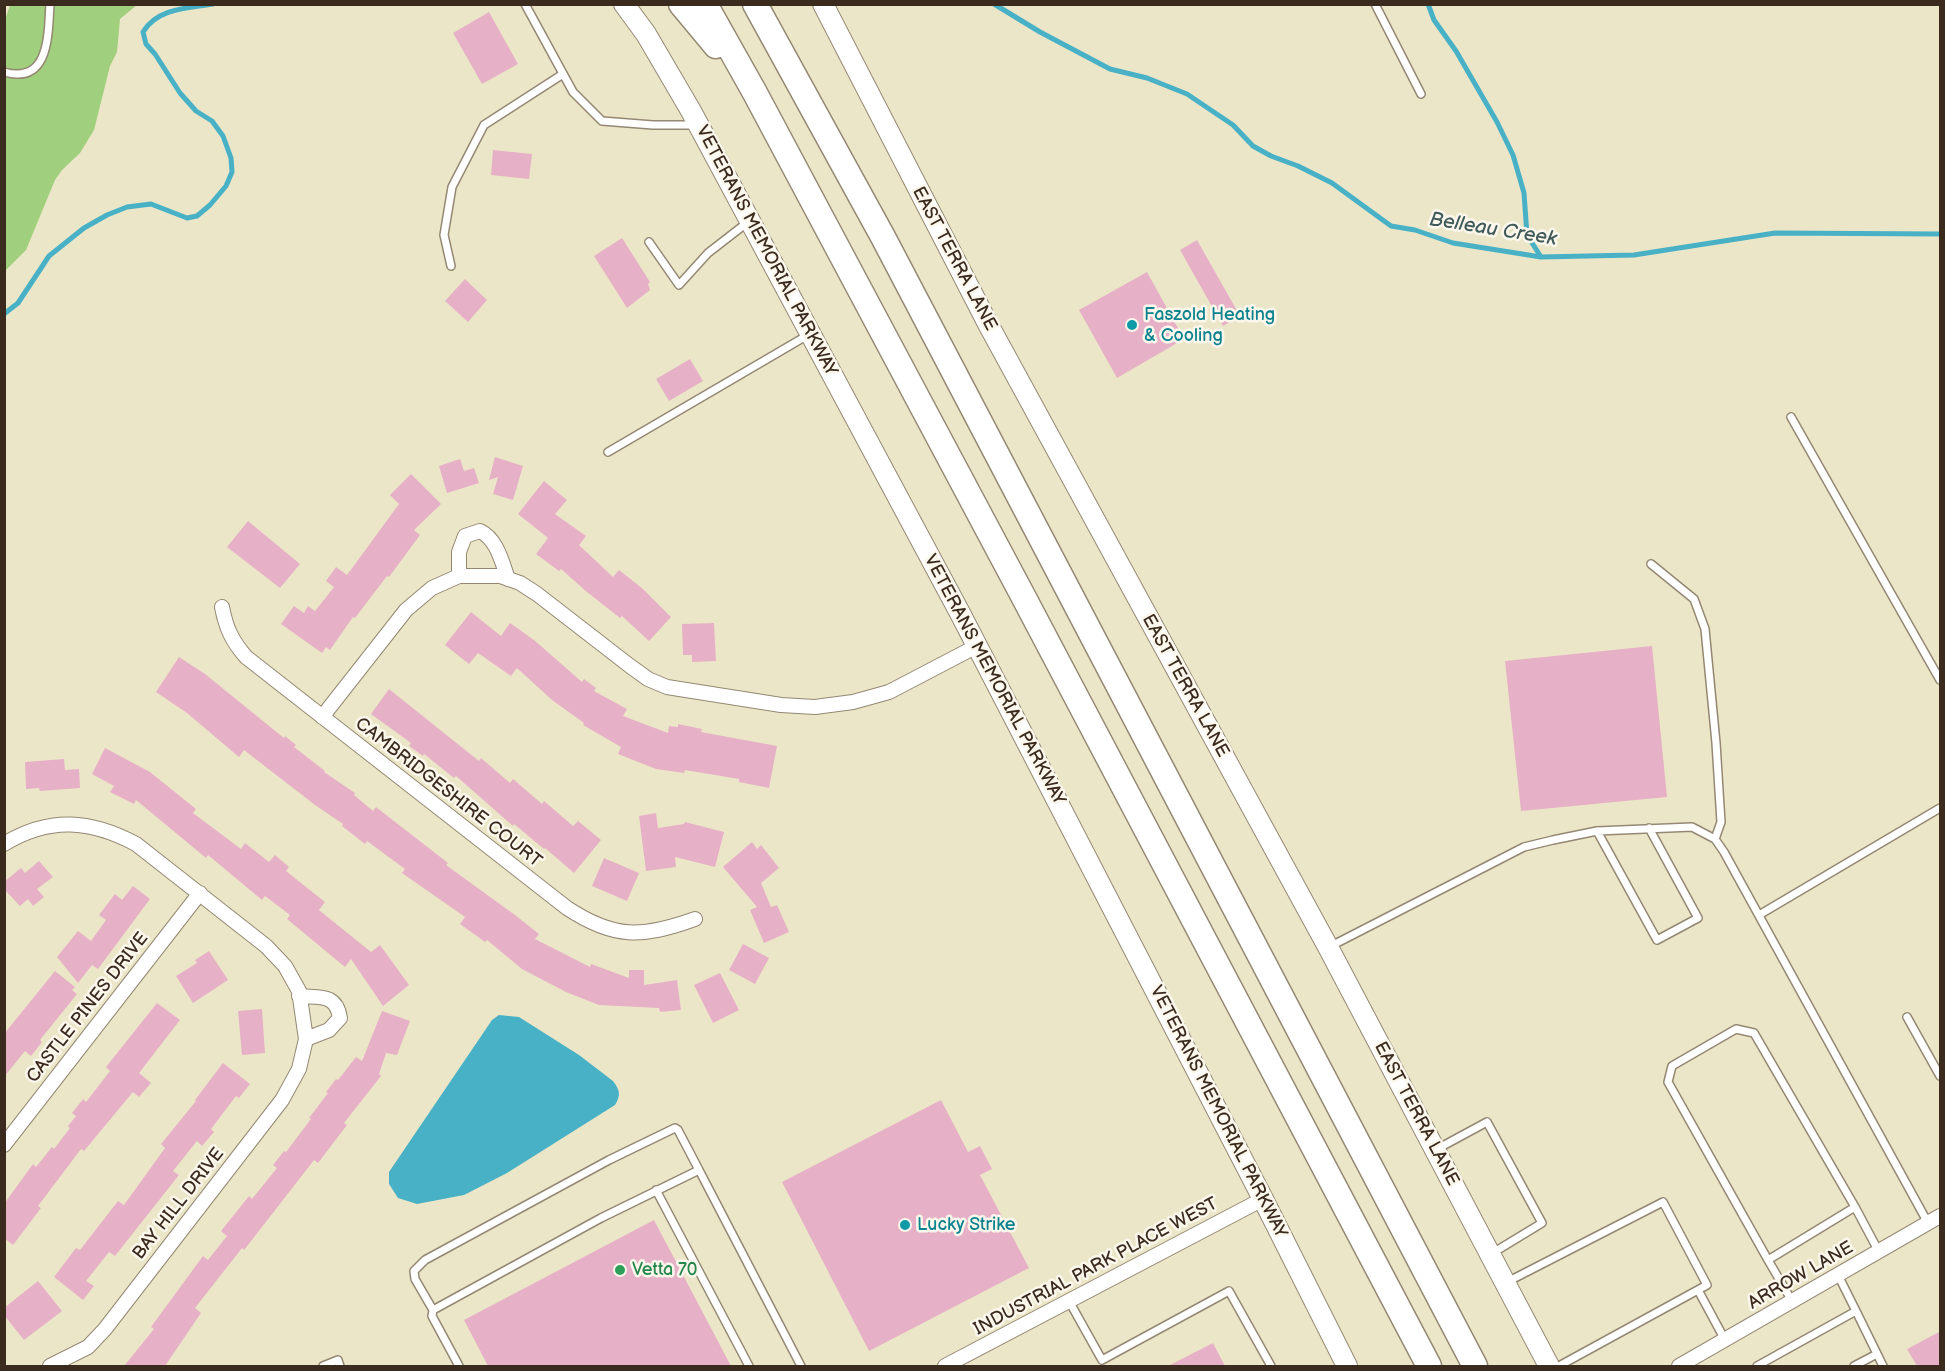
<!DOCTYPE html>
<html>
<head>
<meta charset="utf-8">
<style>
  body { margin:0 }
  #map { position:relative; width:1945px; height:1371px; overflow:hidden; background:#ece6c8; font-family:"Balsamiq Sans",sans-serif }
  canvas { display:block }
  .frame { position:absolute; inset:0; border:6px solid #3b2a1e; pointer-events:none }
</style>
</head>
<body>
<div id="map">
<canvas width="1945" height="1371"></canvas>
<div class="frame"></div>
</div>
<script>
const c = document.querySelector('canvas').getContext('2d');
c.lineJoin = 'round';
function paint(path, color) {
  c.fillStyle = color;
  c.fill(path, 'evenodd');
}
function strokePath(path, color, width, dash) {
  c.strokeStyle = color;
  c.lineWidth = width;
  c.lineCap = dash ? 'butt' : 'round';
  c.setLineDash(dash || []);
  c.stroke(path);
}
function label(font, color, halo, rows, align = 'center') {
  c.font = font + ' "Balsamiq Sans",sans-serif';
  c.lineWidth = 5;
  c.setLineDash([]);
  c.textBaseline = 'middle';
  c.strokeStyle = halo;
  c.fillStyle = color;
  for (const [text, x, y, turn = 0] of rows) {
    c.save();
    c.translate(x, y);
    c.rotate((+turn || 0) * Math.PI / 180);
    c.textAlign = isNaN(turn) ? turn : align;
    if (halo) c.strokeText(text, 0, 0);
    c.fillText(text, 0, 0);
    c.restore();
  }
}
paint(new Path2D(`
  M10,5H137L120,19L117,52L110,66L94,130L80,153L62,170L55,180L26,250L5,271L4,23Z`), '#a0cf7d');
paint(new Path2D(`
  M499,1015L519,1017L579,1055L613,1081C620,1090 621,1095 615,1105L507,1173L464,1195L417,1204L398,1198L389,1184V1172L492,1020Z`), '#48b1c6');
strokePath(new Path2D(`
  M994,4L1040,32L1110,69L1147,78L1187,94L1233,125L1253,146L1271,156L1298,166L1332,183L1391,226L1415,230L1453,243L1541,257L1634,255L1775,233L1940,234
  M1428,4L1434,20L1456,51L1497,122L1513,155L1524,193L1527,235L1541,257
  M4,314L18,303L49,256L84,228L107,215L127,207L151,204L187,218L197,216L210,205L226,186L232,172L231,158L223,136L212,121L196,111L180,93L155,54L146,44L143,32C157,8 188,8 213,4`), '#48b1c6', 5);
paint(new Path2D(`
  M489,12L518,64L482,84L453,33Z
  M493,150L532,154L529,179L491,175Z
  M622,238L650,282L648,284L650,290L627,308L594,256Z
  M1197,240L1240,316L1223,326L1180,250Z
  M1147,272L1184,339L1117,378L1079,310Z
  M465,279L487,300L468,322L445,301Z
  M690,359L703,381L669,401L656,379Z
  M495,457L523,466L513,500L493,494L498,477L489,480Z
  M460,459L464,471L474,468L479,483L447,493L439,466Z
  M411,474L441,504L414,530L420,535L389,577L387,576L355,618L353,617L330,650L326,647L322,653L281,624L294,606L304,613L308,606L315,611L334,587L326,581L336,567L347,575L399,504L390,495Z
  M544,481L567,500L555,514L586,536L579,545L613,577L619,570L643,589L671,617L649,641L622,616L620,618L587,592L561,569L559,571L536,554L548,538L518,514Z
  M248,521L300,564L280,588L227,547Z
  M471,612L501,636L510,623L534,640L582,682L584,679L596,688L594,691L627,709L623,716L668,733L669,726L678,727V724L702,729L701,732L777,746L769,788L739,782V779L685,770L684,773L656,769L618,754L621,747L583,725L584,723L552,700L517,668L511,676L478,653L469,664L445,645Z
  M714,623L716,661L692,662V655H683L682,624Z
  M1652,646L1667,797L1521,811L1505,661Z
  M179,657L205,674L284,738L285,736L296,745L294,747L325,771L324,772L355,793L354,795L373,811L376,807L448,863L446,865L515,915L539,934L535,939L590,967L591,964L629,978V970H644V985L677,980L681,1010L660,1012L659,1008L599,1005L566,992L522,969L487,940L485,942L460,924L465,917L402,873L405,869L367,841L365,844L342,826L343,824L315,805L244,750L239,757L187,713L156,692Z
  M389,689L479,761L481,758L510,783L513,779L542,804L544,801L573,826L578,821L601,840L574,873L545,848L544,849L514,824L513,826L456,776L454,778L424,754L423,756L409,746L411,743L371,714Z
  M105,748L150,772L196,809L193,813L241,849L245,843L269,862L275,855L289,867L286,871L325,902L319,910L371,952L380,945L409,985L383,1006L351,959L345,967L287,919L290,915L265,896L262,900L208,855L206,858L136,800L134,804L110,792L114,786L92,774Z
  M64,759L65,770L79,769L80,788L40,791L39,788L26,789L25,762Z
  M656,813L658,828L684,824L685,822L724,832L715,867L675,857L676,867L646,871L639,816Z
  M752,842L757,849L761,845L779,868L761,883L771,907L777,905L789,932L764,943L750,910L757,907L723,867Z
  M604,858L639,873L627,901L592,886Z
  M39,861L53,877L37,889L44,897L33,906L28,899L20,906L4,889V882L21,868L25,873Z
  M133,886L150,899L98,969L92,965L78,983L57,957L78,931L91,941L106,920L99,915L115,894L122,900Z
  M743,944L769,958L755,984L729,970Z
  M209,951L228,980L193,1003L176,976L197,963L195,960Z
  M55,971L75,987L72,990L77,994L40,1040L42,1042L31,1056L25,1051L4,1077V1034Z
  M720,973L739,1010L713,1023L694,985Z
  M157,1003L180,1020L139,1073L151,1083L139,1097L133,1092L84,1151L81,1149L38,1206L41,1208L13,1245L4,1238V1204L33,1164L36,1167L52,1147L54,1149L70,1128L68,1126L76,1116L72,1113L83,1099L86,1102L110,1071L106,1067Z
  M262,1009L265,1053L242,1055L238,1011Z
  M382,1011L410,1021L397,1055L386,1053L379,1074L381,1076L344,1123L347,1125L318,1163L314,1160L255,1236L244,1250L242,1248L195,1308L201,1313L165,1366H124L154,1329L151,1327L203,1256L208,1260L227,1236L221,1231L249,1196L252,1199L277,1168L273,1165L284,1151L286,1152L311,1119L309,1118L328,1093L326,1092L336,1079L338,1080L356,1057L362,1061Z
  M223,1063L250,1084L239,1098L236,1096L211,1129L214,1132L202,1146L197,1141L173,1171L179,1175L115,1256L109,1252L86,1281L94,1286L83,1300L54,1277L76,1248L80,1250L118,1201L124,1205L165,1148L161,1144L196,1101L195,1100Z
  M941,1100L968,1152L980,1146L992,1169L980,1175L1029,1268L869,1351L782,1182Z
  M654,1220L731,1366H488L464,1320Z
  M38,1281L62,1311L24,1340L4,1315V1308Z
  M1941,1331V1366H1917L1907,1349Z
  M1213,1343L1225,1366H1168Z`), '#e6b1c6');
const lane = new Path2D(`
  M525,4L573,92L602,121L653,125H696
  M1375,4L1421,94
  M4,72C50,85 48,34 50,4
  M649,242L679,285L708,253L748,222
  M451,266L444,235L452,187L484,125L563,74
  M1791,417L1940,680
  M608,452L808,335
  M1651,564L1694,599L1705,629L1716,743L1721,822L1715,839
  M1597,831L1657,940L1698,918L1649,828
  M1759,915L1940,808
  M1331,946L1524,847L1553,840L1597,831L1692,827L1715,839L1724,852L1928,1223
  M1907,1017L1940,1076
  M1437,1149L1487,1122L1542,1223L1491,1254
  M656,1190L749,1366
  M1768,1260L1668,1082L1672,1066L1736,1029L1754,1033L1855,1207
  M1507,1282L1663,1202L1707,1285L1559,1366
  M1698,1290L1725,1340
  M1069,1301L1102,1360L1229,1291L1271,1366
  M1792,1301L1768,1260L1855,1207L1879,1252
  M433,1310L415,1279L414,1271L425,1260L609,1160L675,1128L678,1130L699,1170
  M1856,1311L1883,1366
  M323,1366L338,1360L340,1366
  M459,1366L432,1316L433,1310L601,1218L699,1170L801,1366
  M1757,1366L1856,1311L1838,1275
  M1854,1366L1877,1354`);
const street = new Path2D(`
  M459,576V552L465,536L480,531C497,539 502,562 508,579
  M222,607C226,628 232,641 246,657L567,908C614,939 642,938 695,919
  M322,717L406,610L432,588L459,576H500L520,583L537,594L630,666L648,679L667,687L781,705L815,707L853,702L889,692L977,646
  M4,844C50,816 91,820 136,844L266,946L285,966L299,991L306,1039L299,1069L282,1100L105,1329L88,1347L50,1366
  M299,996C320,998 336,993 340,1018L329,1030L306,1039
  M4,1145L200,893
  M945,1366L1263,1199
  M1679,1366L1940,1216`);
const secondary = new Path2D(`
  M624,4L646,34L691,111L961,615L1263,1199L1347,1366
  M823,4L988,324L1328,947L1549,1366`);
const highway = new Path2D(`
  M681,4L716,46
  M705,4L755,93L1022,594L1429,1366
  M755,4L883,237L1475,1366`);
strokePath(lane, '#948873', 10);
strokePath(street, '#948873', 16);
strokePath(secondary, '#948873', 22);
strokePath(highway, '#948873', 27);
strokePath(lane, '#fff', 7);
strokePath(street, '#fff', 14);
strokePath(secondary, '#fff', 20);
strokePath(highway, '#fff', 24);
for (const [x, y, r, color] of [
  [1132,325,6,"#0f9aa8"],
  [905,1225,6,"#0f9aa8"],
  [620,1270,6,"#2e9e5b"]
]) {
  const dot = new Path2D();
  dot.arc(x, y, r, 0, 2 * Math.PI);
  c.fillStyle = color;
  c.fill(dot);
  strokePath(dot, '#fbf7ec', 2);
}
label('18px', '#3b2a1e', '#fbf7ec', [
  ["VETERANS MEMORIAL PARKWAY",766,251,62],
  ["EAST TERRA LANE",954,259,62],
  ["VETERANS MEMORIAL PARKWAY",994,680,62],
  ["EAST TERRA LANE",1185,686,61],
  ["CAMBRIDGESHIRE COURT",448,793,38],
  ["CASTLE PINES DRIVE",88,1008,-52],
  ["VETERANS MEMORIAL PARKWAY",1218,1112,63],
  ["EAST TERRA LANE",1416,1114,62],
  ["BAY HILL DRIVE",179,1204,-52],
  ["INDUSTRIAL PARK PLACE WEST",1096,1267,-28],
  ["ARROW LANE",1801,1276,-30]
]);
label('18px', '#0d838f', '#fbf7ec', [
  ["Faszold Heating",1144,315],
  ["& Cooling",1144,336],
  ["Lucky Strike",917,1225]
], 'left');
label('18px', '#27864d', '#fbf7ec', [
  ["Vetta 70",632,1270]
], 'left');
label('italic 20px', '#405959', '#fbf7ec', [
  ["Belleau Creek",1493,230,9]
]);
</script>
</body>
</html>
